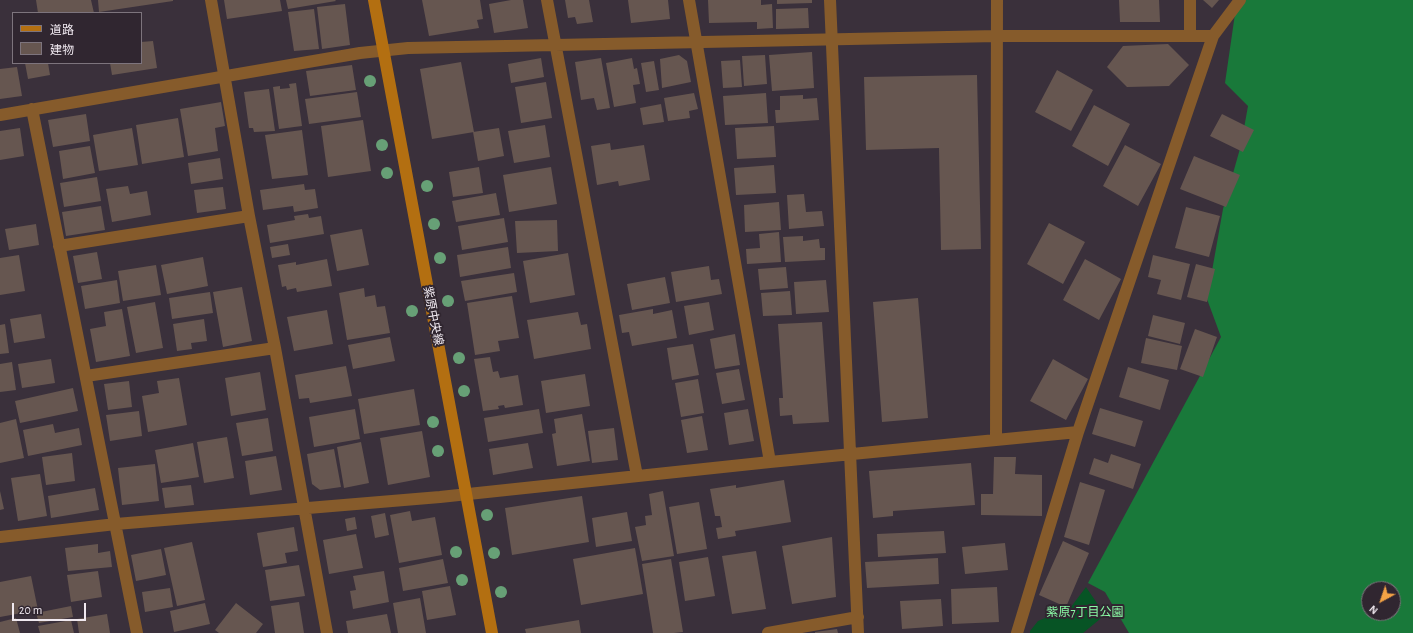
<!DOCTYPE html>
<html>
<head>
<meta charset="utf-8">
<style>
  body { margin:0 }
  #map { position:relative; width:1413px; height:633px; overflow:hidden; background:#3a303b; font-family:"Alegreya Sans","Noto Sans JP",sans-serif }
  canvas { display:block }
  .legend { position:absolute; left:12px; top:12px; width:130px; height:52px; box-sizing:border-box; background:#302630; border:1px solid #7d747d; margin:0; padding:5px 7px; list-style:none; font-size:12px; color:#f0e9f0 }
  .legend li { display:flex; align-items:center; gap:8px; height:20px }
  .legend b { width:20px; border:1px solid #7d747d }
  .north { position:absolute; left:1361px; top:581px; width:40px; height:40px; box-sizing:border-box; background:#302630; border:1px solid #7d747d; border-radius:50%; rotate:220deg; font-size:11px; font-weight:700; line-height:16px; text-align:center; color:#f0e9f0 }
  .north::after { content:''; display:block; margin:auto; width:14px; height:18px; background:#f5a345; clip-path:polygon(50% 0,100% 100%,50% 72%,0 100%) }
  .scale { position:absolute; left:12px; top:603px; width:74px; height:18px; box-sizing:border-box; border:2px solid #f0e9f0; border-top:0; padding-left:5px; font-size:12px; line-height:14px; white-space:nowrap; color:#f0e9f0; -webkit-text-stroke:3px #302630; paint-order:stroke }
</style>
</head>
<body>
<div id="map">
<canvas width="1413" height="633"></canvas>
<ul class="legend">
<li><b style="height:5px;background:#b36f11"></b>道路</li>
<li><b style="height:11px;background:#665650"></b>建物</li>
</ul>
<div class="north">N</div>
<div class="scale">20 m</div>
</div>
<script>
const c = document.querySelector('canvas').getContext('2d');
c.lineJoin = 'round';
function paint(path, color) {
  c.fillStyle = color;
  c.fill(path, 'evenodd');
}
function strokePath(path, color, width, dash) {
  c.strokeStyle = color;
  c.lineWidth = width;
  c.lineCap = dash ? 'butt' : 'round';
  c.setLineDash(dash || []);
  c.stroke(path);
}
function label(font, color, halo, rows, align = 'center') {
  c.font = font + ' "Alegreya Sans","Noto Sans JP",sans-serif';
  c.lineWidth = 4;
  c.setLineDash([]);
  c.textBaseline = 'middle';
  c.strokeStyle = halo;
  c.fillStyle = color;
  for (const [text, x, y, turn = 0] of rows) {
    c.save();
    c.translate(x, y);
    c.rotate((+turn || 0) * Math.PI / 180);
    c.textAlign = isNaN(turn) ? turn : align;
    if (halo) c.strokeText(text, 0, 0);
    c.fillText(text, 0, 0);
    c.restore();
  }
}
paint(new Path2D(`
  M1086,587L1105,615L1083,633H1030V631L1038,621L1071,607Z`), '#075425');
paint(new Path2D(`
  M1237,0H1413V633H1129L1105,592L1088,583L1221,337L1207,299L1223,209L1241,145L1248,106L1225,83ZM1369,589H1393V613H1369Z`), '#19793a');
paint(new Path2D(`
  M36,0H91L94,13H38Z
  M98,0H173V1L99,12Z
  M224,0H280L282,11L227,19Z
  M286,0H335L336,1L288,9Z
  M422,0H480L483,19L477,20L479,28L429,36Z
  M511,0H523L528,28L494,33L489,4Z
  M565,0H589L593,22L577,24L575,17L568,18Z
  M628,0H668L670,19L631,23Z
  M708,0H761V5L772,4L773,28L757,29V22L709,23Z
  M777,0H812V3L777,4Z
  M1119,0H1159L1160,22H1120Z
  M1203,0H1219L1212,8Z
  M345,4L350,45L322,49L317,7Z
  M808,8L809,28L776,29V9Z
  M314,9L319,49L294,51L288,12Z
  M153,41L157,68L112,75L110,63H141V42Z
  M1168,44L1189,65L1169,86L1127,87L1107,67L1123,46Z
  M812,52L814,88L772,91L769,55Z
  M679,55L687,61L691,82L662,88L660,59Z
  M765,55L767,84L744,86L742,56Z
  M541,58L544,77L511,83L508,64Z
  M601,58L610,108L597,110L594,98L581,100L575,62Z
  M632,58L634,69L637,68L640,84L633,85L636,103L614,107L606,63Z
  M740,60L742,87L723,88L721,61Z
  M654,61L659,90L646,92L641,63Z
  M461,62L474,132L432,139L420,69Z
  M25,63H48L50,75L28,79Z
  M352,65L356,90L310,96L306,71Z
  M17,67L22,96L0,99V69Z
  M1057,70L1093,90L1071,131L1035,112Z
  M977,75L981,249L941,250L939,148L866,150L864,77Z
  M546,82L552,118L521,123L515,87Z
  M296,83L302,126L279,129L273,87L280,86V89L290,88L289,84Z
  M269,89L275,131L254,132L253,128H249L244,92Z
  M357,92L361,117L309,124L305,99Z
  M694,93L698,109L689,111L690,118L668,121L664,98Z
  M766,93L768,123L725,125L723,96Z
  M803,95V99L817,98L819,120L776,123L775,110H780V96Z
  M221,102L225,126L215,128L218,151L188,156L180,109Z
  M661,104L664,122L643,125L640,108Z
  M1094,105L1130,124L1108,166L1072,146Z
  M86,114L90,141L53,147L48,120Z
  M1222,114L1254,130L1243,152L1210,136Z
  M178,118L184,157L142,164L136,125Z
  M363,120L371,171L328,177L321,126Z
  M545,125L550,157L514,163L508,131Z
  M774,126L776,157L737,159L735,128Z
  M20,128L24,156L0,160V131Z
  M132,128L138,165L99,171L93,135Z
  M499,128L504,156L478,161L473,132Z
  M302,130L308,175L272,179L265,135Z
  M610,143L611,150L644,145L650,180L619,186L618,181L597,185L591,146Z
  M1125,145L1161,164L1138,206L1103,186Z
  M90,146L95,173L63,179L59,151Z
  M1194,156L1240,175L1226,207L1180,189Z
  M220,158L223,179L191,184L188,163Z
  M774,165L776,193L736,195L734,168Z
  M479,167L483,193L453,197L449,172Z
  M551,167L557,204L509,212L503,175Z
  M97,177L101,201L64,207L60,183Z
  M304,184L305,190L315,189L318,208L294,212L293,206L263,210L260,190Z
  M128,186L130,194L147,191L151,215L112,222L106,189Z
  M223,187L226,209L197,213L194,190Z
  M496,193L500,215L456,222L452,201Z
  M804,194L806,212L822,211L824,226L789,229L787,195Z
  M779,202L781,230L745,232L744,205Z
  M101,206L105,230L66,236L62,212Z
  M1186,207L1220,216L1209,257L1175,248Z
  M308,214L309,218L321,216L324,234L270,243L267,225L295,220L294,216Z
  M504,218L508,242L462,250L458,226Z
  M557,220L558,251L517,253L515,221Z
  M1049,223L1085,242L1063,284L1027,264Z
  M36,224L39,245L9,250L5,229Z
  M362,229L369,265L337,271L330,235Z
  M779,232L781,262L747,264L746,249L760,248L759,234Z
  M803,236V241L819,239L820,248H825V260L785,262L783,237Z
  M288,244L290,255L272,258L270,247Z
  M508,247L511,268L460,277L457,255Z
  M97,252L102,279L78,283L73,256Z
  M568,253L575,295L530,303L523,261Z
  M19,255L25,291L0,295V258Z
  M1153,255L1190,264L1181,300L1157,294L1161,280L1148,277Z
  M203,257L208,286L167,294L161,265Z
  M327,259L332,286L297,292L296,288L287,290L286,286L282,287L278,265L296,262V265Z
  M1085,259L1121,279L1099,320L1063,300Z
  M1196,264L1215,269L1207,302L1187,297Z
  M156,265L161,295L123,301L118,271Z
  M709,266L711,280L719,279L722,294L676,302L671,272Z
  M786,267L788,288L760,290L758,269Z
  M514,273L517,292L465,301L461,281Z
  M665,277L670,303L632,310L627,284Z
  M117,280L120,303L85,309L81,286Z
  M826,280L829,312L796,314L794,282Z
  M242,287L252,341L223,347L213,292Z
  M364,288L365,297L375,295L377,307L385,306L390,333L347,340L339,293Z
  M790,291L792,315L763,316L761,293Z
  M210,292L213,313L172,319L169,298Z
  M512,296L519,338L498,341L500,351L475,355L467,303Z
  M918,298L928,418L882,422L873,302Z
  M155,302L163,348L136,353L127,307Z
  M709,302L714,330L689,335L684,306Z
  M122,309L130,356L96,362L90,329L106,326L104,312Z
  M653,309V314L672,310L677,338L632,346L629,332L622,333L619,315Z
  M327,310L333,344L294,351L287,317Z
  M578,312L581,325L587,324L591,349L534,359L527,320Z
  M41,314L45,338L14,343L10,319Z
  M1153,315L1185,323L1180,344L1148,336Z
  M204,319L207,341L191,343L192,349L177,351L173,324Z
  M822,322L829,422L793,424L792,415L780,416L779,398H783L778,324Z
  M5,324L9,353L0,354V325Z
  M1195,329L1217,337L1203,377L1180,369Z
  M735,334L740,365L715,369L710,339Z
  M390,337L395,361L353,369L348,345Z
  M1146,338L1182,346L1177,370L1141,363Z
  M693,344L699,375L672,380L667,348Z
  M490,357L493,372L498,371L500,378L518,375L523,405L505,408L504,405L498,406L499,409L483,411L474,359Z
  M51,359L55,383L22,388L18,364Z
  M1053,359L1088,379L1066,420L1030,401Z
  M12,362L16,390L0,392V364Z
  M346,366L352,396L310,403L309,398L299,399L295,375Z
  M1128,367L1169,380L1160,410L1119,397Z
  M739,369L745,400L722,404L716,373Z
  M260,372L266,410L231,416L225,378Z
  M585,374L590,406L546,413L541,381Z
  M179,378L187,425L148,432L142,396L159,393L157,381Z
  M698,379L704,413L681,417L675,383Z
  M129,381L132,407L108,410L104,384Z
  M73,388L78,411L20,423L15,401Z
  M414,389L420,425L364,434L358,399Z
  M1100,408L1143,421L1135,447L1092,434Z
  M355,409L360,439L314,447L309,417Z
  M539,409L543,433L488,442L484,418Z
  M748,409L754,441L729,445L724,413Z
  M139,411L142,436L110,441L106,415Z
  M582,414L590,461L557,466L552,434L556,433L554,419Z
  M702,416L708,450L687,453L681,420Z
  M268,418L273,451L242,456L236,423Z
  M16,419L24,458L0,463V423Z
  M53,424L55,433L79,428L82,445L28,456L23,430Z
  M614,428L618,460L592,463L588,431Z
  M422,431L430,477L388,485L380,438Z
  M227,437L234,478L204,483L197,442Z
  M361,442L369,483L344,488L337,447Z
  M193,443L199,477L161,483L155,450Z
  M528,443L533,468L493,475L489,449Z
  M334,449L341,487L320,490L312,484L307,454Z
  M72,453L75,481L46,485L42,457Z
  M1111,454L1141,464L1133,489L1089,474L1094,458L1108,463Z
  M276,456L282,490L250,495L245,461Z
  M994,457H1016L1015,474L1042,475V516L981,515V494H993Z
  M971,463L975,505L893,511V516L873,518L869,471Z
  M155,464L159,501L122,505L118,468Z
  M40,474L47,516L18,521L11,478Z
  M784,480L791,522L735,531L736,536L718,539L716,528L722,527L720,516H715L710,489L736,485V488Z
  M1080,482L1105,490L1089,545L1064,537Z
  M191,485L194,505L165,508L162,488Z
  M95,488L99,510L51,518L48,496Z
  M0,491L4,509L0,510Z
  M663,491L674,556L642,561L635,527L646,525L645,516L652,515L649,494Z
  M582,496L589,542L512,555L505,508Z
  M699,502L707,549L677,554L669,507Z
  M410,511L412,521L435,517L442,555L399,563L390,515Z
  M627,512L632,541L596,547L592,518Z
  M385,513L389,535L375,538L371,516Z
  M355,517L357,529L347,531L345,519Z
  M294,527L298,551L285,553L287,563L263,567L257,533Z
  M944,531L946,553L878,557L877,534Z
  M356,534L363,568L329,574L323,540Z
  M832,537L836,597L792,604L782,546Z
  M1063,541L1089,553L1066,607L1039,595Z
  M192,542L205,600L177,606L164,548Z
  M1005,543L1008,570L965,574L962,547Z
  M98,544V553L110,551L112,567L68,571L65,548Z
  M635,548L643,594L581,605L573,559Z
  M161,549L166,575L136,581L131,555Z
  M756,551L766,609L732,614L722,556Z
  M708,557L715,596L685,601L679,562Z
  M938,558L939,584L867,588L865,562Z
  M443,559L448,583L403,591L399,568Z
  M671,559L683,632L674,633H653L642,564Z
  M299,565L305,596L270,601L265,570Z
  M98,571L102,597L71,602L67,575Z
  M384,571L389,602L353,609L350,591L356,590L353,576Z
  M31,576L38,610L0,617V582Z
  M450,586L456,615L427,620L422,591Z
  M997,587L999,622L952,624L951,589Z
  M170,588L173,607L145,612L142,592Z
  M420,598L426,633H398L393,603Z
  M941,599L943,626L902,629L900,601Z
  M299,602L304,633H275L271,606Z
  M205,603L210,624L174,632L170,611Z
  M236,603L263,624L256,633H219L215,630Z
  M71,606L73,617L39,623L36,613Z
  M107,614L110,633H79L77,619Z
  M387,614L391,633H348L346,621Z
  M16,618L20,633H0V622Z
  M71,620L74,633H40L38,626Z
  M579,620L581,633H526L525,629Z
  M837,629L838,633H815V632Z`), '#665650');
strokePath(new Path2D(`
  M211,0L249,216L275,348L327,633
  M547,0L637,476
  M689,0L770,462
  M830,0L858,633
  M1190,36V0
  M32,109L137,633
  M0,115L360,53L408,48L997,36H1213
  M59,246L249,216
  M86,376L275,348
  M996,440L997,0
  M0,537L116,524L440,497L770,462L1078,432
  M768,633L858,617
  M1017,633L1078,432L1213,36L1240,0`), '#865b2b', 12);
strokePath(new Path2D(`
  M374,0L492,633`), '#b36f11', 12);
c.fillStyle = '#67a076';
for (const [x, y] of [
  [370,81],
  [382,145],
  [387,173],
  [427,186],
  [434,224],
  [440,258],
  [448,301],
  [412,311],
  [459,358],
  [464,391],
  [433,422],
  [438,451],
  [487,515],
  [456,552],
  [494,553],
  [462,580],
  [501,592]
]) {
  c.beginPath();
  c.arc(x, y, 6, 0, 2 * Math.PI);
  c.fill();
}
label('12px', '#f0e9f0', '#302630', [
  ["紫原中央線",433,316,79]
]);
label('12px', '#8bfca6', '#302630', [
  ["紫原7丁目公園",1085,612]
]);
</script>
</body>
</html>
